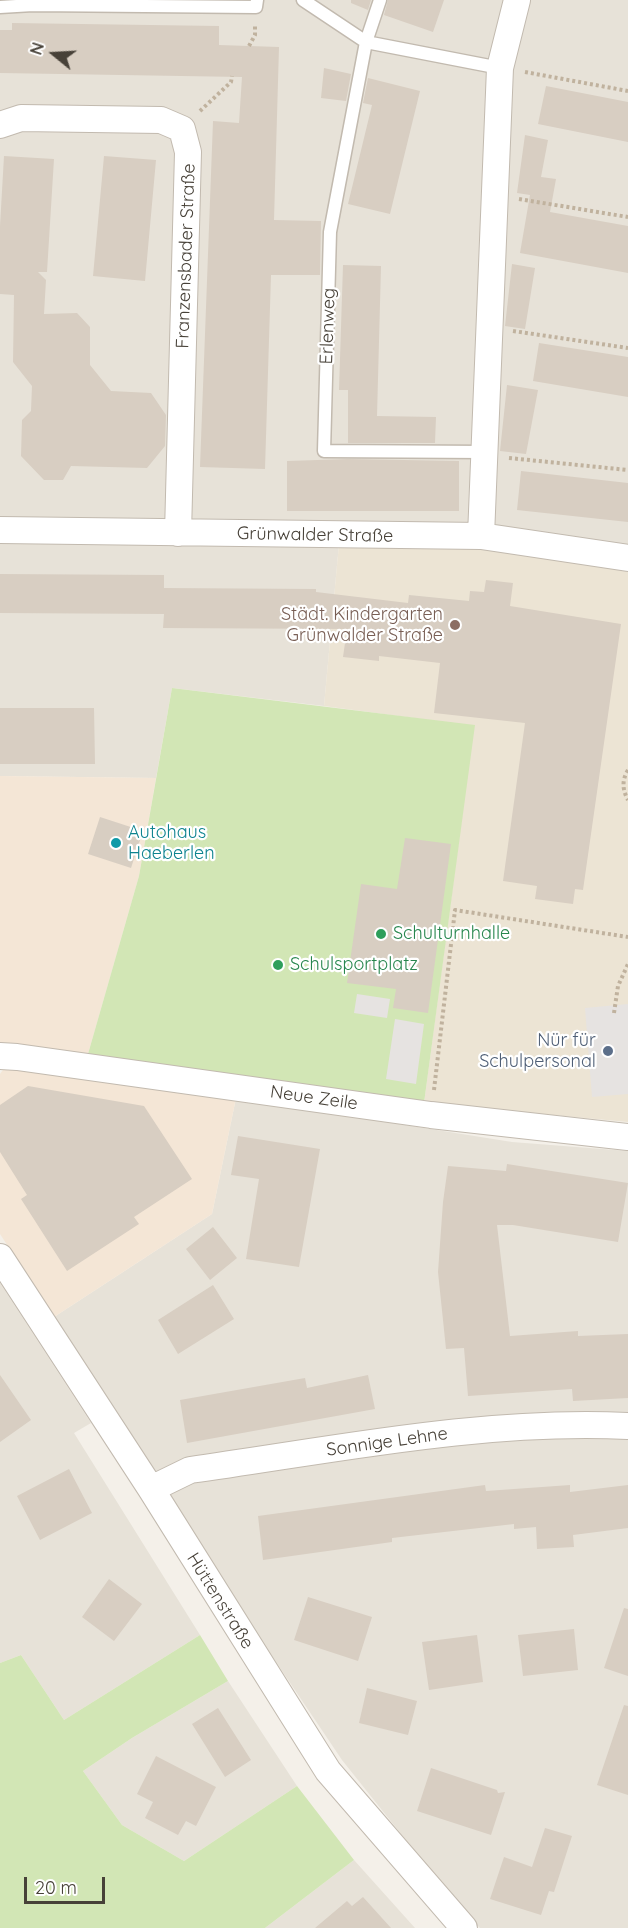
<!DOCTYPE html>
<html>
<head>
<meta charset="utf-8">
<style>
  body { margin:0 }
  #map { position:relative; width:628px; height:1928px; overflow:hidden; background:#f4f0e9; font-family:Quicksand,sans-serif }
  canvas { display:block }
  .north { position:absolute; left:24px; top:24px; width:60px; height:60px; -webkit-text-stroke:4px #fff; paint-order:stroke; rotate:288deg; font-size:16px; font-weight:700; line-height:24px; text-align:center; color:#474138 }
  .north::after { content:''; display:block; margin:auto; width:21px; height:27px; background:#474138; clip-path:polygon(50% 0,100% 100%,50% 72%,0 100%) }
  .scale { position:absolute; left:24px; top:1877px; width:81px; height:27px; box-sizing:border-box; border:3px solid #474138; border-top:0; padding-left:8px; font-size:18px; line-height:21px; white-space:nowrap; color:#474138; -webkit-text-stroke:4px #fff; paint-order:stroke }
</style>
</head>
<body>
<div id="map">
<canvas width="628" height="1928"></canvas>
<div class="north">N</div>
<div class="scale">20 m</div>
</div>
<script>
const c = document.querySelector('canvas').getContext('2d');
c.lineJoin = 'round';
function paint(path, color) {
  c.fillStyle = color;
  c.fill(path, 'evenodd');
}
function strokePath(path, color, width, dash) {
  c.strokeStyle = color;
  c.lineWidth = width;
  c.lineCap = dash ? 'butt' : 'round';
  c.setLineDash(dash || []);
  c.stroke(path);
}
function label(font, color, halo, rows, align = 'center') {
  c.font = font + ' Quicksand,sans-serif';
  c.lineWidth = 4.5;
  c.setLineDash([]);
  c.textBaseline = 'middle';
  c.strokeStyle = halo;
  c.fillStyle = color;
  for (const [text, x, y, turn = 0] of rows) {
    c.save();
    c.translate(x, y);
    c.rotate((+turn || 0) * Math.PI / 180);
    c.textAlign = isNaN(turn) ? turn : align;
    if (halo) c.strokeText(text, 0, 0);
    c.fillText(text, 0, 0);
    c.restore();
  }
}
paint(new Path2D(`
  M0,0H628V548L0,522Z
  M0,539L339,544L324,706L172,688L156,778L0,776Z
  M236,1098L512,1142L628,1151V1928H480L460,1908L342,1760L241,1610L54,1317L212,1214Z
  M0,1283L91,1423L74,1433L200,1635L64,1720L21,1655L0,1663Z
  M228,1681L297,1786L184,1861L122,1825L83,1771L132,1738Z
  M354,1860L415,1928H265Z`), '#e7e2d8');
paint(new Path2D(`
  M0,776L156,778L139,876L88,1054L0,1043Z
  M5,1067L236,1098L212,1214L54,1317L0,1234V1074Z`), '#f4e6d6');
paint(new Path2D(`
  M339,544L477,547L628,567V1122L424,1103L474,726L324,706Z`), '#ece4d4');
paint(new Path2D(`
  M172,688L475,725L424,1103L332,1094L88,1054L139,876Z
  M200,1635L228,1681L132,1738L83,1771L122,1825L184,1861L297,1786L354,1860L265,1928H0V1663L21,1655L64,1720Z`), '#d2e6b5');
paint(new Path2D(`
  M357,994L390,999L387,1018L354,1013Z
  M628,1004V1094L592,1097L585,1008Z
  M395,1019L424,1024L416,1084L386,1079Z`), '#e6e3e1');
paint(new Path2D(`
  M351,0H371L368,10L351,3Z
  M388,0H444L433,32L384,15Z
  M12,23L219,26V45L279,47L274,220L321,221L320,275H271L265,469L200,467L213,121L239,123L242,77L0,73V30H12Z
  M324,68L351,74L346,101L321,98Z
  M368,78L420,91L390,214L348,204L372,105L363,103Z
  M546,86L628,102V142L538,124Z
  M525,135L548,140L541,177L556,179L550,212L628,226V273L520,253L530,195L517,193Z
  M4,156L54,159L47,272H38L46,280L44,314L77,313L90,327V365L111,391L151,393L166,415L165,446L147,468L71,466L63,480H44L21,456L22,420L31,411L32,386L13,362L14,295L0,294V226Z
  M104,156L156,160L145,281L93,276Z
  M512,264L535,268L525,329L505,326Z
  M343,265L381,266L377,416L436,417L435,443H348V390H339Z
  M539,343L628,357V397L533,381Z
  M507,385L538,390L526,454L500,451Z
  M348,459L459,461V511H287V461Z
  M521,471L628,483V522L517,510Z
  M0,574L164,575V588L316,589V592L408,603L409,595L469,601L470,591L484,592L486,580L513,583L510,606L621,624L583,890L575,889L573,904L535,899L537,886L503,881L525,723L434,713L440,663L379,656V661L343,657L347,629L163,628L164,614L0,613Z
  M0,708H94L95,764H0Z
  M100,817L143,831L131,868L88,854Z
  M405,838L451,844L428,1013L393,1008L396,989L347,983L361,884L397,889Z
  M28,1086L144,1106L192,1179L134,1217L139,1224L67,1271L21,1199L27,1195L0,1152V1105Z
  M238,1136L320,1149L299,1267L246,1259L259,1179L231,1175Z
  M507,1164L628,1183L618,1242L513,1225H497L510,1336L578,1331V1336L628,1334V1398L573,1401L572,1389L468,1396L464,1348L446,1349L438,1272L443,1202L448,1166L506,1171Z
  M213,1227L237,1258L210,1280L186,1249Z
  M213,1285L234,1319L178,1354L158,1320Z
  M0,1375L31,1420L0,1442Z
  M368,1375L375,1409L187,1443L180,1400L305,1378L307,1388Z
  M69,1469L92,1513L40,1540L17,1496Z
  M485,1485L486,1491L570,1485V1492L628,1485V1528L573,1535L574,1547L537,1549L536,1527L514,1529V1524L392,1538V1542L263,1560L258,1516Z
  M109,1579L142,1604L114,1641L82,1617Z
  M308,1597L372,1617L358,1661L294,1640Z
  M624,1608L628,1609V1676L604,1668Z
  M574,1629L578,1670L523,1676L518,1635Z
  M477,1635L483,1682L429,1690L422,1642Z
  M367,1688L417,1701L408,1735L359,1723Z
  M624,1705L628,1706V1795L597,1785Z
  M218,1708L251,1760L225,1777L192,1724Z
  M156,1756L216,1787L196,1826L186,1821L178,1835L145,1818L153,1802L137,1794Z
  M431,1768L497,1790L498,1793L505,1792L491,1835L417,1811Z
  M545,1828L572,1836L554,1892L549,1891L541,1915L490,1899L504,1857L532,1867Z
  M363,1897L391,1928H315L347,1901L352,1906Z`), '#d8cec2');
const lane = new Path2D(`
  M303,0L366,42L500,68
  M380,0L366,42L330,232L324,451L486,452
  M0,7L33,5L256,7L257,0`);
const street = new Path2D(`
  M0,125L21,118L161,120L182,129L188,152L178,533
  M0,530L481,536L628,558
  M481,536L500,68L517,0
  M0,1056L17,1057L431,1115L628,1137
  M0,1257L151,1489L328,1771L464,1928
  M151,1489L190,1470C333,1450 483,1419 628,1426`);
strokePath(lane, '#c2baaf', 15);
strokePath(street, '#c2baaf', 28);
strokePath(new Path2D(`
  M249,46L255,35V25
  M525,72L628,91
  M200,111L231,82L232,76
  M519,199L628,217
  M513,331L628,348
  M509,458L628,470
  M628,770C622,780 622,789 628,800
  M614,1013L618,986L628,964
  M434,1090L455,910L628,937`), '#c0b29e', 4, [3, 3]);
strokePath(lane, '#fff', 12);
strokePath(street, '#fff', 26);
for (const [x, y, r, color] of [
  [455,625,6,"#8d6e63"],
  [116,843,6,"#0f9aa8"],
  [381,934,6,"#2e9e5b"],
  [278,965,6,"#2e9e5b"],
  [608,1051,6,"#5c6f8a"]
]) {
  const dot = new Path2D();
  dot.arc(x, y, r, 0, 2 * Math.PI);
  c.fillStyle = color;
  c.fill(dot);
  strokePath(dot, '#fff', 2);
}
label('18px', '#474138', '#fff', [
  ["Franzensbader Straße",186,256,-88],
  ["Erlenweg",328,326,-88],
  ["Grünwalder Straße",315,535,1],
  ["Neue Zeile",314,1098,8],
  ["Sonnige Lehne",387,1442,-8],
  ["Hüttenstraße",220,1601,58]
]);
label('18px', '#785e54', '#fff', [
  ["Städt. Kindergarten",443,615],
  ["Grünwalder Straße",443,636]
], 'right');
label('18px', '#0d838f', '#fff', [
  ["Autohaus",128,833],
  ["Haeberlen",128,854]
], 'left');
label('18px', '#27864d', '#fff', [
  ["Schulturnhalle",393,934],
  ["Schulsportplatz",290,965]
], 'left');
label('18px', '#4e5e75', '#fff', [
  ["Nür für",596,1041],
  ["Schulpersonal",596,1062]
], 'right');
</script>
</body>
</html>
